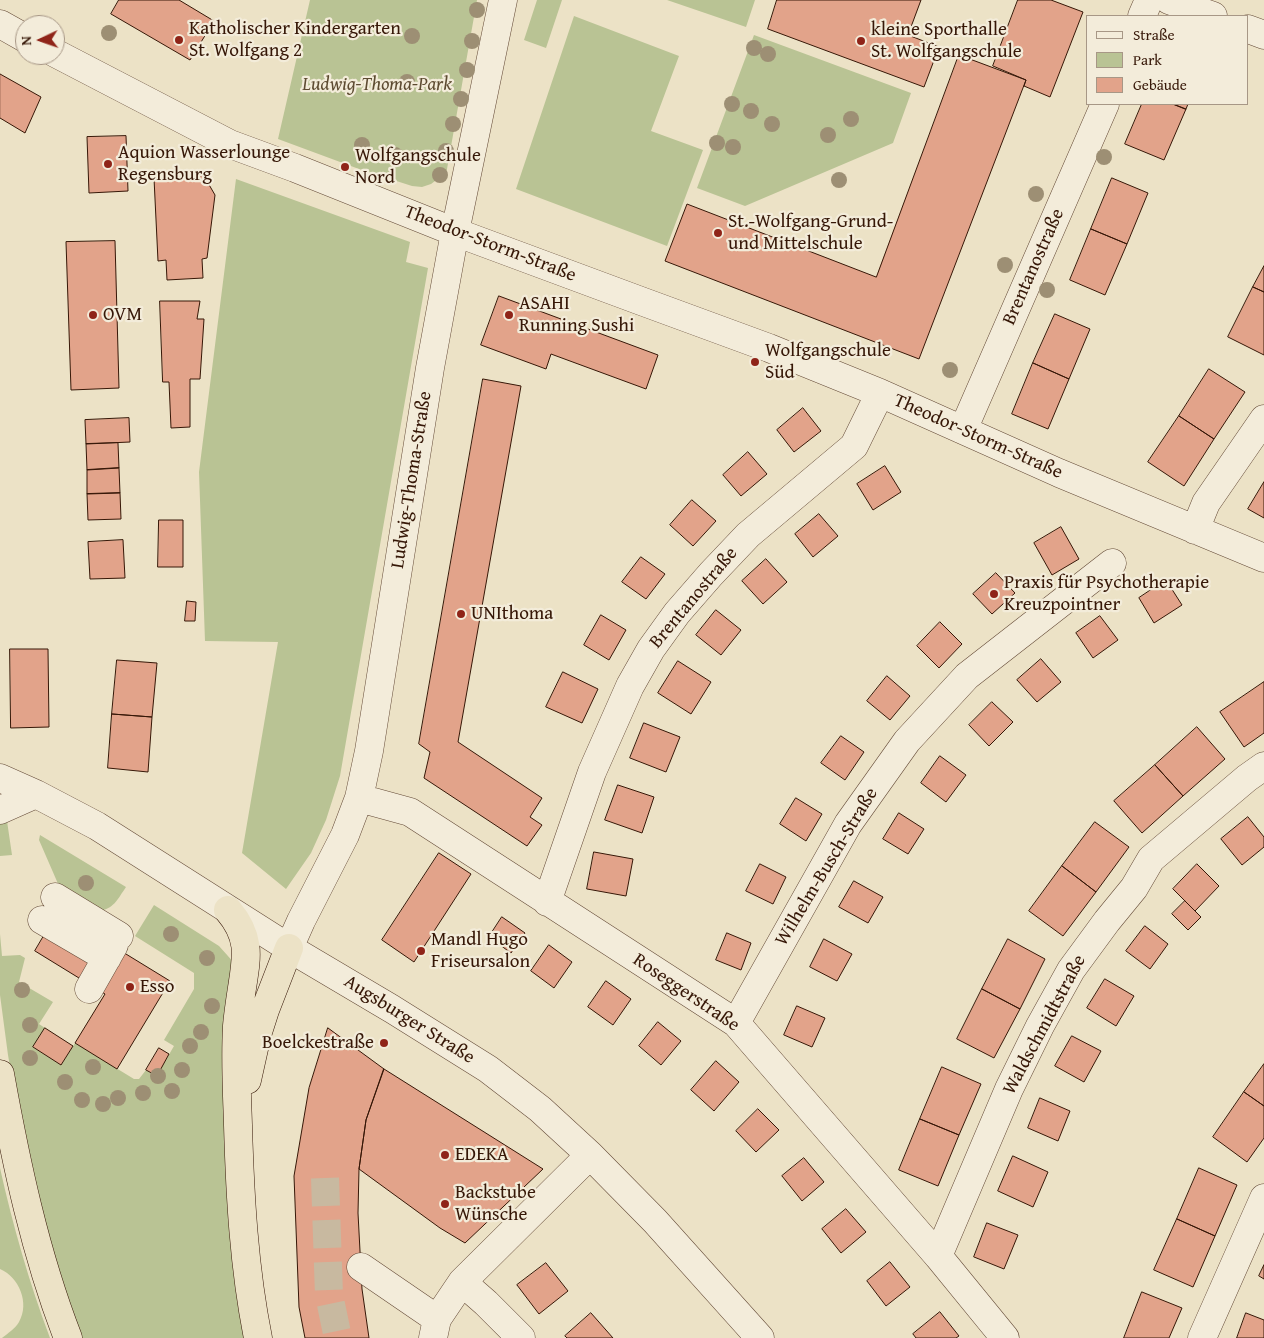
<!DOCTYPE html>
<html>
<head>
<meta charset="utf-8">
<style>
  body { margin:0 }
  #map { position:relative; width:1264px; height:1338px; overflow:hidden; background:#ece2c6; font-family:"Gentium Book Plus",serif }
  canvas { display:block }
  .legend { position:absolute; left:1086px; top:15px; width:162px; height:90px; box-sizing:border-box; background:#f3ecda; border:1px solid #a79786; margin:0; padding:6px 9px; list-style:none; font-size:15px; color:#361707 }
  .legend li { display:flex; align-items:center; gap:10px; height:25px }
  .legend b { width:25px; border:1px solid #a79786 }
  .north { position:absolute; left:15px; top:15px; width:50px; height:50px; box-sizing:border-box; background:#f3ecda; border:1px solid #a79786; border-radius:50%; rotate:267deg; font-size:14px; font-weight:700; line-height:20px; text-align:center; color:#361707 }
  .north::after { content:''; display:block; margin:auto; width:18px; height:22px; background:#8f2418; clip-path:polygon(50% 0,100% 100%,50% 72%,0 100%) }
</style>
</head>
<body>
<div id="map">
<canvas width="1264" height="1338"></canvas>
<ul class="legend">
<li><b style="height:6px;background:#f3ecda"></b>Straße</li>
<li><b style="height:14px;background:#b9c394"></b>Park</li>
<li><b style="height:14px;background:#e2a38a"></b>Gebäude</li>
</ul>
<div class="north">N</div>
</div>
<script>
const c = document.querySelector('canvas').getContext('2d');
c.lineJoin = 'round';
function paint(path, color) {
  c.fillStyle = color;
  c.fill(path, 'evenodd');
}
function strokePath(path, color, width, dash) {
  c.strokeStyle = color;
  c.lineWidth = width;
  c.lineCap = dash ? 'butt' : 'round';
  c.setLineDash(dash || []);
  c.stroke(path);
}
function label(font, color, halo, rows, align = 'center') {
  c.font = font + ' "Gentium Book Plus",serif';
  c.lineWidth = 4.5;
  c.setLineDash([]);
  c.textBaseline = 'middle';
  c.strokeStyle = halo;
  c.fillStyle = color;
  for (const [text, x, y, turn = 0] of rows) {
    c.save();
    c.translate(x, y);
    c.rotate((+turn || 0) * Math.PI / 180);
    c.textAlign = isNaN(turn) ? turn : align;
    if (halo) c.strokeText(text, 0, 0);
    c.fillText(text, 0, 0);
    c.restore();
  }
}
paint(new Path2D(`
  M310,0H477L447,169L444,182L435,181L431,184L422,187L412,186L359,169L278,139Z
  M537,0H562L546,48L524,40Z
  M667,0H755L746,27Z
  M574,16L679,56L651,131L703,150L667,246L516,189Z
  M754,35L911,93L893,143L745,206L697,188Z
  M236,179L410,242L406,262L428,268L340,776L326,820L311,853L286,889L242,853L278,642L205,641L199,472Z
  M0,821H7L12,855L0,856Z
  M40,835L126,887C117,900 114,909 98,911L59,886L39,840Z
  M154,905L219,946L236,965L246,1338H81L60,1286L18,1113L8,1055L0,995V934L2,956L20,955L25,958L19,982L53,1002L39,1024L45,1028L33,1047L61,1065L75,1043L134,1079H139L146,1070L157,1075L174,1046L164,1040L194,989V973L135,936Z
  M0,1168C13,1226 29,1282 50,1338H2C8,1333 15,1329 19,1322C30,1303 19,1277 0,1269Z`), '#b9c394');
const building = new Path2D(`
  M119,0H179L214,21L190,60L111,14Z
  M777,0H921L908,35L939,47L924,87L768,29Z
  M1018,0H1051L1083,12L1050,97L1024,86L1026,80L993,66Z
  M959,55L1026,80L919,359L665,261L687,204L876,277Z
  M0,74L41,97L25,133L0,118Z
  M1142,104H1173L1186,109L1164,160L1125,144Z
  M1173,104H1188L1186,109Z
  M126,136L128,191L89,193L87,137Z
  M204,176L215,195L207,258L202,259L203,278L167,280L166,260L158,261L154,178Z
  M1112,178L1148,193L1127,244L1091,229Z
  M1091,229L1127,244L1105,295L1070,280Z
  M115,241L119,388L71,390L66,242Z
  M1264,266V292L1253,287Z
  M1253,287L1264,292V355L1228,337Z
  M499,296L658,355L646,389L551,354L546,369L481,345Z
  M160,301H200L197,319H204L200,379H190V427L171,428L169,382H163Z
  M1055,314L1090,329L1069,379L1033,363Z
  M1033,363L1069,379L1048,429L1012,414Z
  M1209,369L1245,392L1214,439L1179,416Z
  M483,379L521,386L458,742L542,798L530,817L542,825L527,846L424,778L430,752L419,744Z
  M803,408L821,431L794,452L777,430Z
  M1179,416L1214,439L1184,486L1148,462Z
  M129,418L130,442L86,444L85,420Z
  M118,443L119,468L87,470L86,444Z
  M748,452L767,474L741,496L723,475Z
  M885,466L901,492L873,510L857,484Z
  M119,468L120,493L87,494V470Z
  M1264,482V518L1248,509Z
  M120,493L121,519L88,520L87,494Z
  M692,500L716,521L693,546L670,525Z
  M819,514L838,536L813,557L795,534Z
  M159,520H183V567H158Z
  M1061,527L1079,559L1052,575L1034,543Z
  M123,540L125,578L90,579L88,542Z
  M641,557L665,574L646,599L622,582Z
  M766,559L787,582L763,604L742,581Z
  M996,573L1015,593L992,614L973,594Z
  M1166,580L1182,605L1154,623L1139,598Z
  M187,601L196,602L195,621H185Z
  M716,610L741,630L721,655L696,635Z
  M601,615L626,630L609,660L584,645Z
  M1100,616L1118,640L1093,658L1076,633Z
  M940,622L962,644L939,668L917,646Z
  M10,649H48L49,727L11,728Z
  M1041,659L1061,682L1037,702L1017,680Z
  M117,660L157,663L152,717L112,714Z
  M678,661L711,682L691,714L658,693Z
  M563,672L598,689L582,723L546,707Z
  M887,676L910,696L890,720L867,701Z
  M1264,682V733L1244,747L1220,712Z
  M992,702L1013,722L989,746L969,725Z
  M112,714L152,717L148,772L108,768Z
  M644,723L680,737L666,772L630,758Z
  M1197,727L1225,759L1183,796L1155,765Z
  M841,736L864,752L845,780L821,763Z
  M940,756L966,775L946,802L921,783Z
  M1155,765L1183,796L1142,833L1114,801Z
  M618,785L654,797L642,833L605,820Z
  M796,798L822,814L806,841L780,824Z
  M899,813L924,829L908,854L883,839Z
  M1248,817L1264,837V847L1242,865L1221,839Z
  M1095,822L1129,847L1096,892L1062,866Z
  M594,852L633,859L626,896L587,889Z
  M439,853L471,874L414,962L382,940Z
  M760,864L786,877L773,904L746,891Z
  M1197,864L1219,886L1195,911L1173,889Z
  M1062,866L1096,892L1063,936L1029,911Z
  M854,881L883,897L868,923L839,907Z
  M65,900L108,943L170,981L117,1069L75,1043L105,994L35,951Z
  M1185,901L1201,917L1188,930L1172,914Z
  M502,917L525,933L511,953L489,937Z
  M1145,926L1168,944L1150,969L1126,951Z
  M727,933L751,943L741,970L716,960Z
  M824,939L852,954L837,981L810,967Z
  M1008,939L1045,959L1020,1009L982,989Z
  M549,945L572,962L554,988L531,971Z
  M1105,979L1134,996L1116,1026L1087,1008Z
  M606,981L631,999L613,1025L588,1007Z
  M982,989L1020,1009L994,1058L957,1039Z
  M797,1006L825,1018L812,1047L784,1035Z
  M658,1022L681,1041L661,1065L639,1046Z
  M45,1028L73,1046L61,1065L33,1047Z
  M328,1028L384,1069L366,1120L359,1169L358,1213L362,1289L369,1338H305L299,1307L294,1176L309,1088Z
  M1072,1036L1101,1051L1084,1082L1055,1066Z
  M159,1048L169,1054L157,1076L146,1070Z
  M716,1061L739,1082L714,1111L691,1090Z
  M1264,1064V1106L1244,1092Z
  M942,1067L981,1084L959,1135L920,1119Z
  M384,1069L543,1169L465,1243L440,1228L359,1169L366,1120Z
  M1244,1092L1264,1106V1138L1247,1162L1213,1137Z
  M1040,1098L1070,1111L1058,1141L1028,1128Z
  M758,1109L779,1130L756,1152L736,1131Z
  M920,1119L959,1135L938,1186L899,1170Z
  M1013,1156L1048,1172L1033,1207L998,1191Z
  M804,1158L824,1182L802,1201L782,1176Z
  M1199,1168L1237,1185L1215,1236L1177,1219Z
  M846,1209L866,1232L841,1253L822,1229Z
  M1177,1219L1215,1236L1193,1287L1154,1270Z
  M987,1223L1018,1235L1004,1269L974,1257Z
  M890,1262L910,1287L886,1306L867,1281Z
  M546,1263L568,1291L539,1314L517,1285Z
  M1264,1265V1279L1259,1276Z
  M1142,1292L1182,1308L1169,1338H1124Z
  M940,1312L959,1336L956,1338H916L913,1334Z
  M591,1313L613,1338H567L565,1336Z
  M1246,1313L1264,1320V1338H1237Z`);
paint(building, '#e2a38a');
strokePath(building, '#361707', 1);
strokePath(new Path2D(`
  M325,1178L329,1295L338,1338`), '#c8b9a0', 28, [28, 14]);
const minor = new Path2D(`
  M1169,0L1213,16
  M1142,16L1149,0
  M0,24L25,38
  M1248,29L1264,35
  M55,53L230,144L295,168L455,232L641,301L769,348L880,393L1059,473L1264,558
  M963,430L1105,104
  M1195,530L1206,503L1264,419
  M0,778L36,794L97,826L289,948L392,1009L488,1069L540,1109L590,1155L655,1221L760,1338
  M359,798L410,812L736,1023L938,1256L1005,1338
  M0,810L36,794
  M55,897L119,936
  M547,902L592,772L630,686L651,649L677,613L711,574L748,535L854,446L880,393
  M42,920L107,958
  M289,948L301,921L345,835L359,798L369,751L430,368L455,232L503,0
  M89,989L114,945
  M736,1023L848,824L907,741L967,676L1112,563
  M938,1256L1009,1089L1040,1026L1071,970L1107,921L1134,888L1151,859L1247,778L1264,766
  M361,1267L437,1319
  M462,1282L486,1303L521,1338
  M433,1338L437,1319L462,1282L590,1155
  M1202,1338L1264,1198`);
const highway = new Path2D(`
  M228,910C251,937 247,956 242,988C240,1001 238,1014 237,1026C235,1060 237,1092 238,1125C240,1196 244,1268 258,1338
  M0,1074C16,1163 35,1253 68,1338
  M247,1080L257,1035L265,1010L289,948`);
strokePath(minor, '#644a37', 29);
strokePath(highway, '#361707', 29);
strokePath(minor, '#f3ecda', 28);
strokePath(highway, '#ece2c6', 28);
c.fillStyle = '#9d8f74';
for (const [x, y] of [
  [477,10],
  [109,33],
  [412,36],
  [472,41],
  [754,48],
  [768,54],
  [467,70],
  [407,82],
  [461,99],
  [732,104],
  [751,111],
  [851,119],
  [453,124],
  [772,124],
  [828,135],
  [717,143],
  [362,145],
  [733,147],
  [446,151],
  [395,155],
  [1104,157],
  [440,175],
  [839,180],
  [1036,194],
  [1005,265],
  [1047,290],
  [950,370],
  [86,883],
  [171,934],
  [207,958],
  [22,990],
  [212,1006],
  [30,1025],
  [201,1032],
  [190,1046],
  [30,1058],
  [93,1067],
  [182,1070],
  [158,1076],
  [65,1082],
  [172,1091],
  [143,1093],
  [118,1098],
  [82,1100],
  [103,1104]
]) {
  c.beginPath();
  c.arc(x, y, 8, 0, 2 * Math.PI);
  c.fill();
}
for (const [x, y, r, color] of [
  [179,40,5,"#8f2418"],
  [861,41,5,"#8f2418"],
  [108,164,5,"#8f2418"],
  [345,167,5,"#8f2418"],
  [718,233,5,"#8f2418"],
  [93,315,5,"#8f2418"],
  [509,315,5,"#8f2418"],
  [755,362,5,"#8f2418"],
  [994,594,5,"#8f2418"],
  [461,614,5,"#8f2418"],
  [421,951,5,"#8f2418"],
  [130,987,5,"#8f2418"],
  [384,1043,5,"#8f2418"],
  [445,1155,5,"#8f2418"],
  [445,1204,5,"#8f2418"]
]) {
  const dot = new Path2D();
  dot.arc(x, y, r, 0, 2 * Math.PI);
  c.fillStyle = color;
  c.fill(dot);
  strokePath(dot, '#f3ecda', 2);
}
label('19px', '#361707', '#f3ecda', [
  ["Katholischer Kindergarten",189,29],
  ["St. Wolfgang 2",189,51],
  ["kleine Sporthalle",871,30],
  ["St. Wolfgangschule",871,52],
  ["Aquion Wasserlounge",118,153],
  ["Regensburg",118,175],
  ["Wolfgangschule",355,156],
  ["Nord",355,178],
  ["St.-Wolfgang-Grund-",728,222],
  ["und Mittelschule",728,244],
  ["ASAHI",519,304],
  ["Running Sushi",519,326],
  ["OVM",103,315],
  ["Wolfgangschule",765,351],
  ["Süd",765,373],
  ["Praxis für Psychotherapie",1004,583],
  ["Kreuzpointner",1004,605],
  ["UNIthoma",471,614],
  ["Mandl Hugo",431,940],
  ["Friseursalon",431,962],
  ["Esso",140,987],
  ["Boelckestraße",374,1043,"right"],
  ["EDEKA",455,1155],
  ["Backstube",455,1193],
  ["Wünsche",455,1215]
], 'left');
label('italic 19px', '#5d4b31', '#f3ecda', [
  ["Ludwig-Thoma-Park",377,85]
]);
label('19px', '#361707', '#f3ecda', [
  ["Theodor-Storm-Straße",490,244,21],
  ["Brentanostraße",1034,267,-66],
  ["Theodor-Storm-Straße",978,437,24],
  ["Ludwig-Thoma-Straße",412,480,-81],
  ["Brentanostraße",694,598,-50],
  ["Wilhelm-Busch-Straße",827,867,-59],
  ["Roseggerstraße",686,993,34],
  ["Augsburger Straße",409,1020,32],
  ["Waldschmidtstraße",1045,1025,-62]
]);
</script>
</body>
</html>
